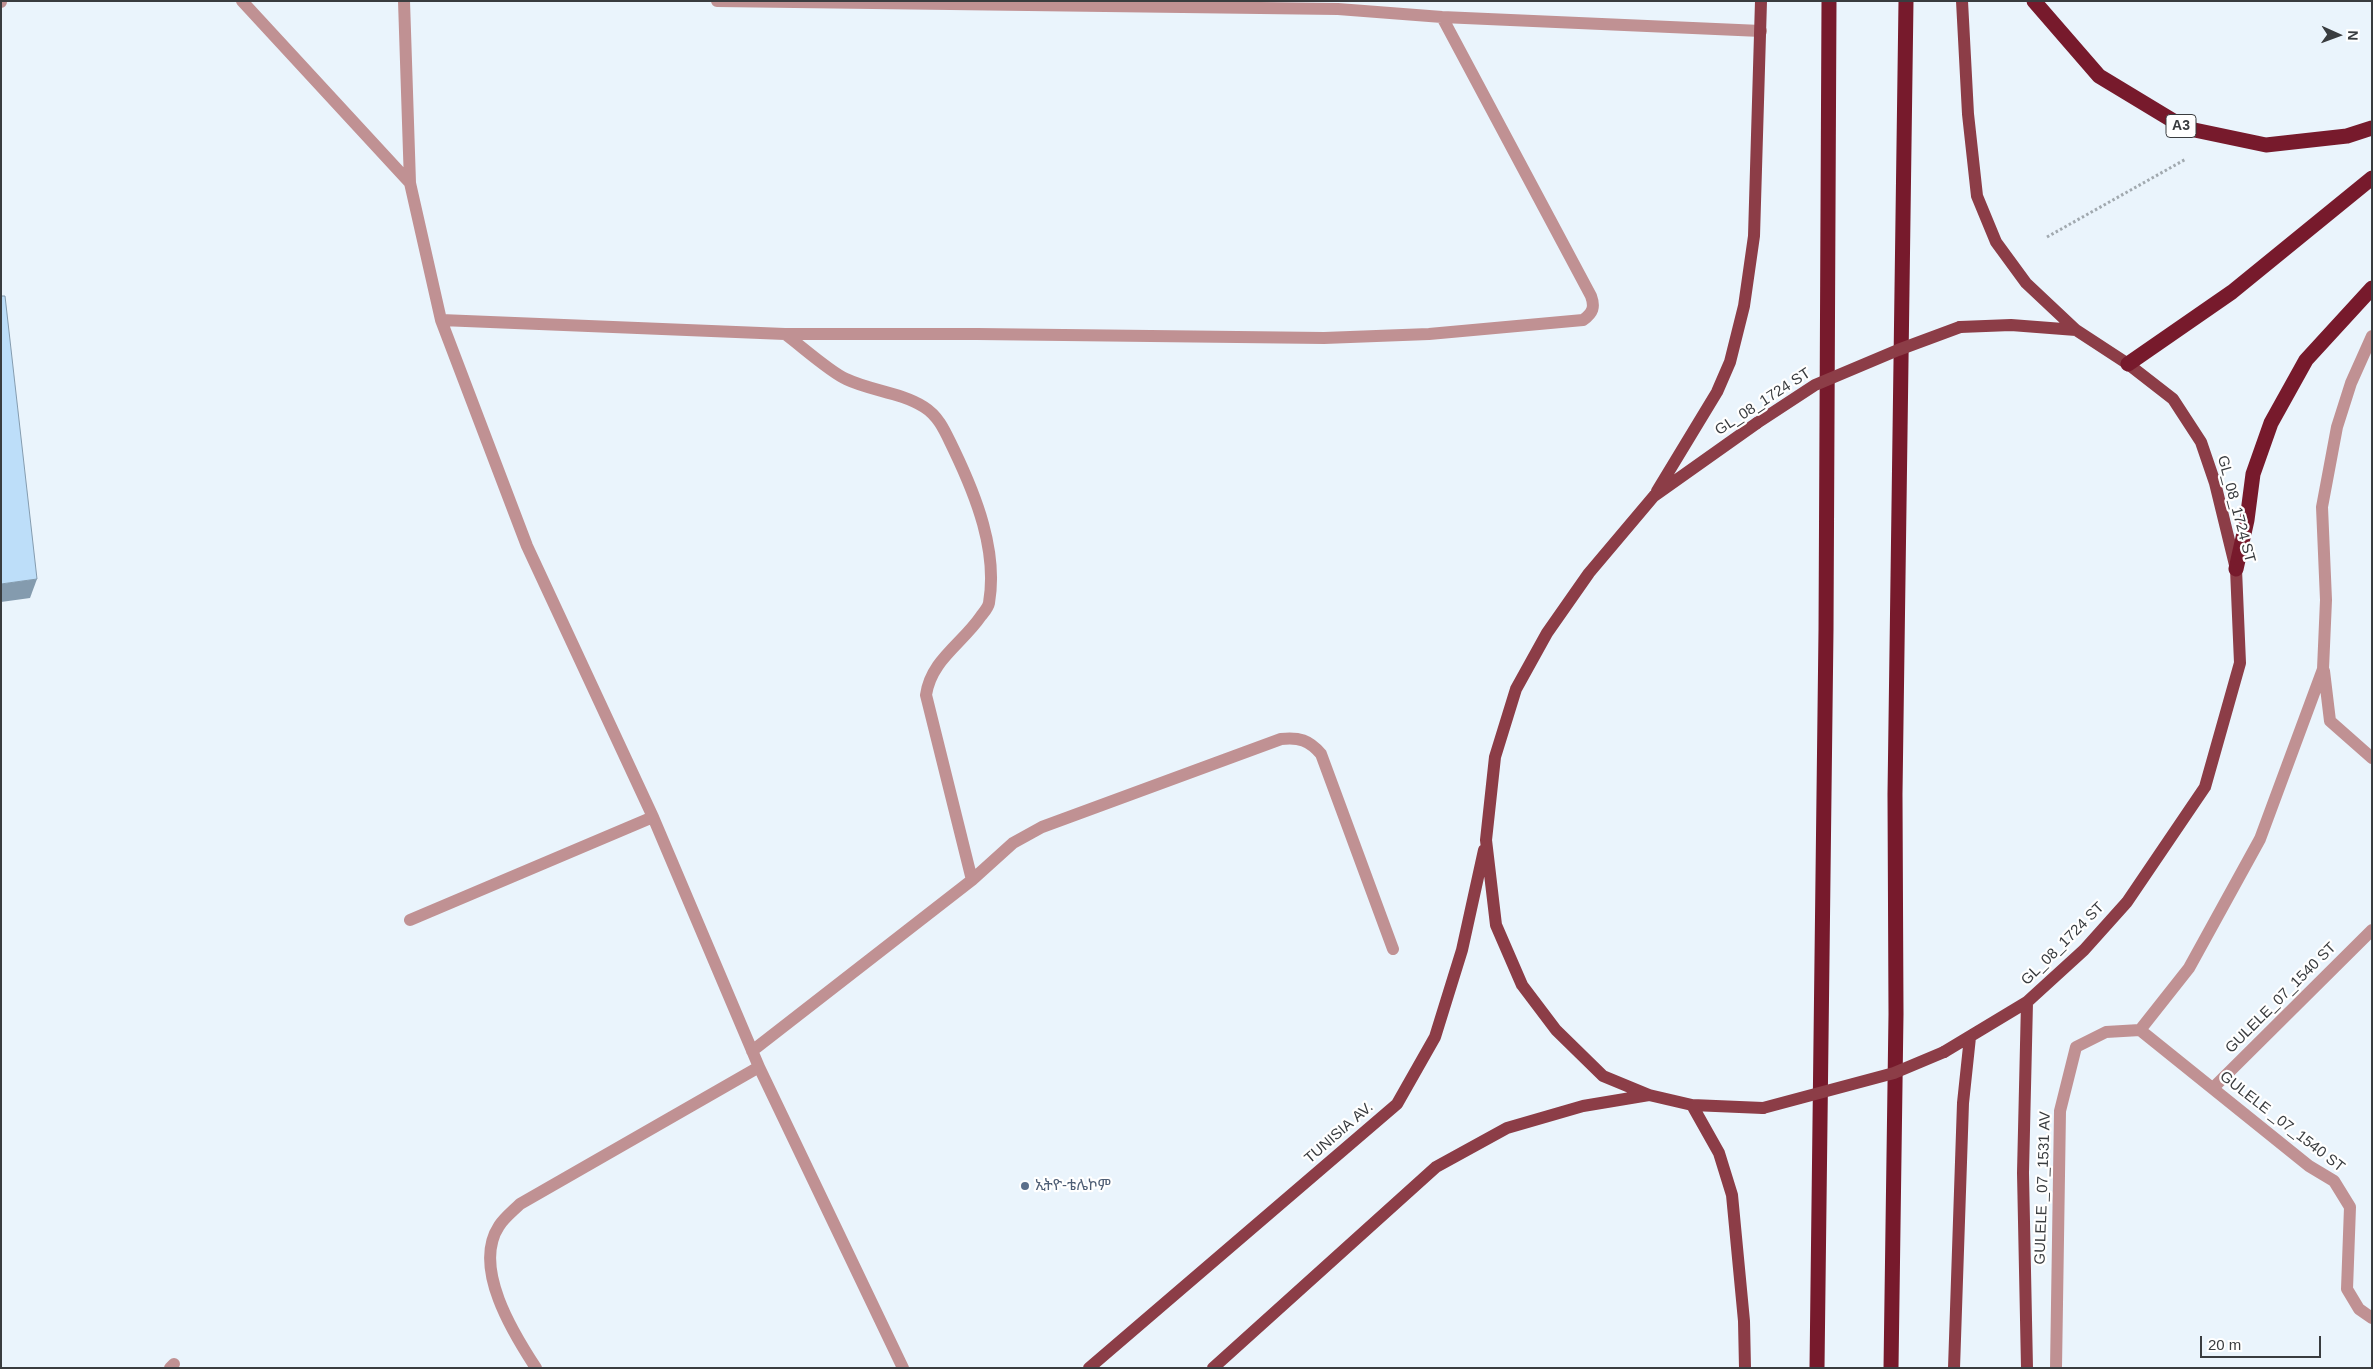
<!DOCTYPE html>
<html>
<head>
<meta charset="utf-8">
<style>
  body { margin:0 }
  #map { position:relative; width:2373px; height:1369px; overflow:hidden; background:#eaf4fc; font-family:Arial,sans-serif }
  canvas { display:block }
  .frame { position:absolute; inset:0; border:2px solid #393c3f; pointer-events:none }
  .north { position:absolute; left:2313px; top:10px; width:50px; height:50px; -webkit-text-stroke:4px #fff; paint-order:stroke; rotate:92deg; font-size:14px; font-weight:700; line-height:20px; text-align:center; color:#393c3f }
  .north::after { content:''; display:block; margin:auto; width:18px; height:22px; background:#393c3f; clip-path:polygon(50% 0,100% 100%,50% 72%,0 100%) }
  .scale { position:absolute; left:2200px; top:1336px; width:121px; height:22px; box-sizing:border-box; border:2px solid #393c3f; border-top:0; padding-left:6px; font-size:15px; line-height:18px; white-space:nowrap; color:#393c3f; -webkit-text-stroke:4px #fff; paint-order:stroke }
</style>
</head>
<body>
<div id="map">
<canvas width="2373" height="1369"></canvas>
<div class="frame"></div>
<div class="north">N</div>
<div class="scale">20 m</div>
</div>
<script>
const c = document.querySelector('canvas').getContext('2d');
c.lineJoin = 'round';
function strokePath(path, color, width, dash) {
  c.strokeStyle = color;
  c.lineWidth = width;
  c.lineCap = dash ? 'butt' : 'round';
  c.setLineDash(dash || []);
  c.stroke(path);
}
function paint(path, color) {
  c.fillStyle = color;
  c.fill(path, 'evenodd');
}
function label(font, color, halo, rows, align = 'center') {
  c.font = font + ' Arial,"Noto Sans Ethiopic",sans-serif';
  c.lineWidth = 4.5;
  c.setLineDash([]);
  c.textBaseline = 'middle';
  c.strokeStyle = halo;
  c.fillStyle = color;
  for (const [text, x, y, turn = 0] of rows) {
    c.save();
    c.translate(x, y);
    c.rotate((+turn || 0) * Math.PI / 180);
    c.textAlign = isNaN(turn) ? turn : align;
    if (halo) c.strokeText(text, 0, 0);
    c.fillText(text, 0, 0);
    c.restore();
  }
}
strokePath(new Path2D(`
  M2047,237L2186,159`), '#a1a9af', 3, [2.5, 2.5]);
strokePath(new Path2D(`
  M242,1L410,183
  M404,1L410,183L441,320L527,546L653,817L759,1067L903,1368
  M717,1L1338,9L1442,17L1761,31
  M1,2V1
  M441,320L785,334H977L1324,338L1429,334L1583,320C1593,313 1595,307 1591,296L1442,17
  M785,334C800,345 830,372 846,379C871,391 900,392 924,407C940,417 946,434 954,450C976,496 998,551 989,603C988,608 984,612 981,616C962,644 931,660 926,695L972,880
  M2324,671L2330,721L2372,758
  M410,920L653,817
  M2140,1030L2189,968L2260,839L2323,669L2326,600L2322,507L2337,427L2351,383L2372,336
  M2140,1030L2309,1166L2334,1181L2350,1207L2347,1289L2359,1309L2372,1318
  M752,1051L972,880L1013,843L1042,827L1281,739C1299,737 1309,740 1321,754L1393,949
  M2213,1088L2372,930
  M170,1368L174,1364
  M536,1368C513,1333 472,1267 499,1226C504,1218 513,1211 520,1204L759,1067
  M2056,1368L2060,1111L2076,1047L2106,1032L2140,1030`), '#c09193', 12);
strokePath(new Path2D(`
  M1962,1L1968,114L1977,196L1996,242L2026,283L2076,330
  M1757,423L1654,496L1589,573L1547,633L1516,689L1495,757L1486,840L1496,925L1522,985L1556,1030L1603,1076L1649,1095L1692,1105L1763,1108
  M1657,491L1717,392L1730,362L1744,306L1754,236L1761,1
  M1944,1052L2027,1002L2084,950L2127,902L2205,787L2240,663L2236,569L2215,483L2201,442L2173,399L2128,364L2076,330L2011,325L1960,327
  M1692,1105L1719,1153L1732,1195L1744,1321L1745,1368
  M1089,1368L1397,1104L1435,1037L1462,950L1484,850
  M1213,1368L1436,1167L1507,1128L1583,1106L1649,1095
  M1954,1368L1963,1103L1970,1037
  M2027,1368L2023,1173L2027,1002`), '#8c3d47', 12);
strokePath(new Path2D(`
  M2034,1L2099,76L2185,128L2266,145L2347,136L2372,128
  M2128,364L2232,292L2372,178
  M2236,569L2247,520L2253,474L2271,423L2306,360L2372,288
  M1817,1368L1826,630L1829,1
  M1891,1368L1896,1014L1895,794L1906,1`), '#771a2c', 15);
strokePath(new Path2D(`
  M1757,423L1815,385L1898,350L1960,327
  M1763,1108L1894,1073L1944,1052`), '#8c3d47', 12);
paint(new Path2D(`
  M37,579L30,598L1,602V584Z`), '#849bae');
const building = new Path2D(`
  M1,296H5L37,579L1,584Z`);
paint(building, '#bddef9');
strokePath(building, '#849bae', 1);
for (const [x, y, r, color] of [
  [1025,1186,5,"#5c6f8a"]
]) {
  const dot = new Path2D();
  dot.arc(x, y, r, 0, 2 * Math.PI);
  c.fillStyle = color;
  c.fill(dot);
  strokePath(dot, '#fff', 2);
}
for (const [x, y, w] of [
  [2181,126,30]
]) {
  const box = new Path2D();
  box.roundRect(x - w / 2, y - 11.5, w, 23, 4);
  c.fillStyle = '#fff';
  c.fill(box);
  strokePath(box, '#393c3f', 1);
}
label('bold 14px', '#393c3f', null, [
  ["A3",2181,126]
]);
label('15px', '#393c3f', '#fff', [
  ["GL_08_1724 ST",1763,402,-33],
  ["GL_08_1724 ST",2236,509,75],
  ["GL_08_1724 ST",2063,944,-45],
  ["GULELE_07_1540 ST",2281,998,-45],
  ["GULELE _07_1540 ST",2282,1122,38],
  ["TUNISIA AV.",1339,1133,-41],
  ["GULELE _07_1531 AV",2043,1188,-88]
]);
label('15px', '#4e5e75', '#fff', [
  ["ኢትዮ-ቴሌኮም",1035,1186]
], 'left');
</script>
</body>
</html>
